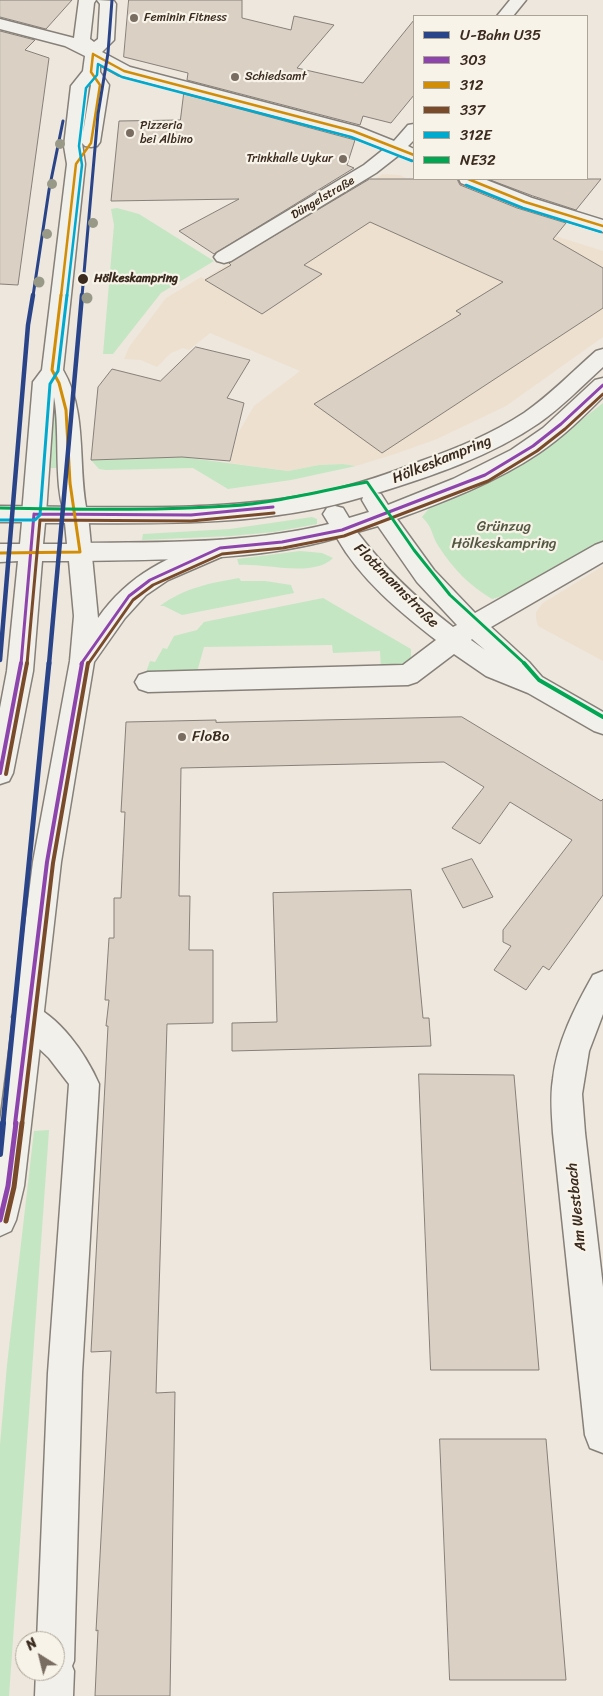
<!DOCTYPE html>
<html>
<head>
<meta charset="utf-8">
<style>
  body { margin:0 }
  #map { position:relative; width:603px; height:1696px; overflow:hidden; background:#ede7dd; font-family:Sriracha,sans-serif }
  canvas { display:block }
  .legend { position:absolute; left:413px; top:15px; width:175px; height:165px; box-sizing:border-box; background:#f7f3e8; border:1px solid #aca397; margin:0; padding:6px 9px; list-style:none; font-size:15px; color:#3b2a1e }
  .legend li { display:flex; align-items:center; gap:10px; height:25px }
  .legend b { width:25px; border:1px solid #aca397 }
  .north { position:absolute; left:15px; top:1631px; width:50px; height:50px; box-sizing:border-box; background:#f7f3e8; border:1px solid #aca397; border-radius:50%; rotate:324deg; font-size:14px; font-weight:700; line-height:20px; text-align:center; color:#3b2a1e }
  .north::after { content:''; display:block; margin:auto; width:18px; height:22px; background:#796c61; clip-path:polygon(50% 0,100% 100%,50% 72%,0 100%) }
</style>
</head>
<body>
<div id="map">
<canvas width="603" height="1696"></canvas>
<ul class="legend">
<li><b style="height:6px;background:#294488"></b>U-Bahn U35</li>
<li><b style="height:6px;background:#8e44ad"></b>303</li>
<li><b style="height:6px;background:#d18d06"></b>312</li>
<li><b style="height:6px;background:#7a4b2a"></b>337</li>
<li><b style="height:6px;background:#00a9ce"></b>312E</li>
<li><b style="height:6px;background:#00a651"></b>NE32</li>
</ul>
<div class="north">N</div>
</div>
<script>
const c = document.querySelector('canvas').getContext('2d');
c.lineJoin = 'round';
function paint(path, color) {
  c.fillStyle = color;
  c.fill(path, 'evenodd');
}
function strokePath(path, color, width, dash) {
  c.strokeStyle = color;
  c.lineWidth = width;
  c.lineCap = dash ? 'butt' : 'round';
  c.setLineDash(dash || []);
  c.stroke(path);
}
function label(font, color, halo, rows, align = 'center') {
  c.font = font + ' Sriracha,sans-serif';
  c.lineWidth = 4.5;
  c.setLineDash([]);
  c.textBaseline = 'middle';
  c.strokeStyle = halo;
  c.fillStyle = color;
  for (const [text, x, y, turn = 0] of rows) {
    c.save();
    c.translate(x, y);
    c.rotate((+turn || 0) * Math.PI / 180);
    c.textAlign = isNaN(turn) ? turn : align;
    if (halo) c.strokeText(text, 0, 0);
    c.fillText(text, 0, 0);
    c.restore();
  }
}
paint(new Path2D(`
  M383,174L399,175L505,220L603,251V337L506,406L437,439L395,454L356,466L343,464L319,465L288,471L230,463L237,435L254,406L300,371L210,333L189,350L183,348L171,353L157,367L141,360L124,359L129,347L166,298L201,277L204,279L240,256L247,259Z
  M603,566V661L538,626L536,618V612L543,603Z`), '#eee0cf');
paint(new Path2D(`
  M117,208L139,214L214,261L161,293L113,354H103L114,225L111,209Z
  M603,403V542L524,590L492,599C469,585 454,570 439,547C431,535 434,529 422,517L431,506L551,444Z
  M52,408H57L58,468H47Z
  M182,457L288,471L319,465L343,464L356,466L291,480L228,489L193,468L106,470L99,469L91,460Z
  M312,517L317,519V524L274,532L231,536L142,540L143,534L230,529Z
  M300,551L322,553L333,558C314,578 265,563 239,565L237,559Z
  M239,578L241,581H265L291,585L294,593L182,615L164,606H160C184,588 210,583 239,578Z
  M323,598L411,649V658L399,666L381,670L380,651L333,653L332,645L204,647L197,672L145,675L150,661L155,662L163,648L167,649L174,636L197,630L204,622Z
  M49,1130L9,1696H0V1445L7,1365L34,1131Z`), '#c5e6c3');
const building = new Path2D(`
  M0,0H72L46,29L0,17Z
  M129,0H242V18L291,30L294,16L334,25L297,68L363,83L414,20V95L391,123L363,116L360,125L187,80L188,73L124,57Z
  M0,31L35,40L25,50L49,58L18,285L0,284Z
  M184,94L355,140L347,165L354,168L214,254L179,231L239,199L111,201L119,121L180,120Z
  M370,179H457L460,185L517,208L566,223L553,239L603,268V308L382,453L314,404L461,314L456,311L503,282L370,222L304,265L322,274L262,314L205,280L231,265L229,263Z
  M488,179H601L576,210L533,196Z
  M196,347L250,360L227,398L244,403L230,461L182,457L91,460L98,387L112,369L160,381Z
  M462,717L601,801L603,799V895L549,970L543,966L526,990L494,970L511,946L503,942V930L572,840L510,802L480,844L452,828L484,787L444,762L181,768L179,896H190L189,950H213V1023L167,1024L156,1393L175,1392L170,1696H95L98,1630L96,1631L111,1351L91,1352L108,1026H106L109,1000H105L109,938H114V898H121L125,812H121L126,722L216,720V722Z
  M472,859L493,897L463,908L442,869Z
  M411,890L423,1018H429L431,1046L232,1051V1023L277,1022L273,893Z
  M419,1074L514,1075L539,1370H431Z
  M440,1439H546L566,1680H450Z`);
paint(building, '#dad0c4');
strokePath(building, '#868079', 1);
const minor = new Path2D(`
  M79,0H96L94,3L90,39L94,42L98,39L100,4L97,0L114,1L116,4L114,40L102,52L130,67L359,127L394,141L408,125L414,124V140L408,146L414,149V160L399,155L376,173L231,261L224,263L217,261L214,257L217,253L364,165L384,149L347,135L118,75L100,65V72L109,85L100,142L97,146L91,147L85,146L82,143L85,164L63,370C87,411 78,462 86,507C167,508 248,508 327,491C359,484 391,473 421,461C457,448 492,434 524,413C550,395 572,372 596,351L603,349V367C582,386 562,407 539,423C491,456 432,476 377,493L381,494L388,505L453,479L511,450L543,428L595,380L603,378V397C583,417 563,437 539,453C496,482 446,501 397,519L434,570L475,613L595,545L603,542V562L491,627L529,662L542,677L603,712V734L594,731L528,693L486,676L454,654L417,682L408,685L148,692L139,689L135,682L139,675L148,672L403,665L436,640C400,612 360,579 337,538C253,562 166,559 80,561L72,558L68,552L72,546L80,543C164,542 247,544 329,524L323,514L327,508L335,506L343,508L349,518L369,512L362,500L363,497C270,525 172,524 76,523L68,521C52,494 61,431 54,397L46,514L42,520L34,522L26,520L22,514L33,382L42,370L67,164L64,146L71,86L83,71L85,56L65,46L0,29V19L74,38ZM91,84V85L83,133L89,86ZM378,526L417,582L457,625L453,627C417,599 385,569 357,532ZM472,639L485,650L471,640Z
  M510,0H526L513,16H497Z
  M459,179H484L532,198L603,220V232L518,206L461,183Z
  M603,971V1014L589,1051L582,1094L585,1133L603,1287V1453L590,1448L585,1435L553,1133C552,1115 550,1097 553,1079C557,1042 575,1007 593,975Z
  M27,1003C59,1015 86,1054 99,1084L82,1373L74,1661L72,1666L74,1671L73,1696H35L36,1671H55V1641H37L48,1373L69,1084L49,1058L16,1027L12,1017L16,1007Z`);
const major = new Path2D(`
  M0,506L76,507L84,509L88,515L98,618C128,575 170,554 220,540L228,542L232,548L228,554L168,580L146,595L125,618L94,662L61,862L24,1186L16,1220L11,1231L0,1236V1123L33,862L70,661L74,616L69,561H42L33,671L13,773L9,781L0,784V708L7,671L18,561L0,562V544H20L22,522H0ZM45,523H65L67,544H43Z`);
strokePath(minor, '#868079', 3);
strokePath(major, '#868079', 3);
paint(minor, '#f1f0eb');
paint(major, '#f1f0eb');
strokePath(new Path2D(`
  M34,514L191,515L273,507
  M21,664L34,514
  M81,664L129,596L150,580L220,548L282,542L342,530L485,475L533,446L561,424L603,385`), '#8e44ad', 3);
strokePath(new Path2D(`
  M0,773L21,663
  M15,1124L47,862L82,663`), '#8e44ad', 4);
strokePath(new Path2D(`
  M0,1220L8,1186L16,1123`), '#8e44ad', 5);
strokePath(new Path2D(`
  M93,54L124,71L353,131L414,155
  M468,179L525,202L603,226
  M61,296L76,164L91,143L100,85L91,72L93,54`), '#d18d06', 2.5);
strokePath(new Path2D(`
  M0,553L80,552L70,483L66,410L59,383L52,370L61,295`), '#d18d06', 3);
strokePath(new Path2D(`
  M27,664L40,520L191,521L274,513
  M88,664L133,600L153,585L222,554L283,548L344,536L488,481L537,451L565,429L603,394`), '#7a4b2a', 3);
strokePath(new Path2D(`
  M6,774L27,663
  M22,1124L53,863L88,663`), '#7a4b2a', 4);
strokePath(new Path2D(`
  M6,1221L14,1187L22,1123`), '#7a4b2a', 5);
strokePath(new Path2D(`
  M466,185L523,208L601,232
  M67,296L82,165L79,146L86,88L97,75L98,64L122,77L351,137L412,161`), '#00a9ce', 2.5);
strokePath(new Path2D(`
  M0,520H35L40,515L50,384L58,371L67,295`), '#00a9ce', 3);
strokePath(new Path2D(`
  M0,508C76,509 152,511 228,506C275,503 321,491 367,482L414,550L450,595L525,664`), '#00a651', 3);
strokePath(new Path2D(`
  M524,663L539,680L603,717`), '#00a651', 4);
strokePath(new Path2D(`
  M33,296L49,190L63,121
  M82,296L98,114L108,53L112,0`), '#294488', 3);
strokePath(new Path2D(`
  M0,660L28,325L33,295
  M49,664L82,295`), '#294488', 4.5);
strokePath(new Path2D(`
  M3,1124L49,663`), '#294488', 5);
strokePath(new Path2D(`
  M0,1154L3,1123`), '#294488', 6);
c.fillStyle = '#998';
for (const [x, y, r] of [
  [60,144,5],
  [52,184,5],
  [93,223,5],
  [47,234,5],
  [39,282,5.5],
  [87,298,5.5]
]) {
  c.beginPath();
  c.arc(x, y, r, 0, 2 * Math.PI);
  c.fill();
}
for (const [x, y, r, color] of [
  [134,18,5,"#796c61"],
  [235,77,5,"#796c61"],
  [130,133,5,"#796c61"],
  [343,159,5,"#796c61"],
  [83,279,6,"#3b2a1e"],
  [182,737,5,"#796c61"]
]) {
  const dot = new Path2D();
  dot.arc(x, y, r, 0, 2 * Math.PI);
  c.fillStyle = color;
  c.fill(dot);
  strokePath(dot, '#f7f3e8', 2);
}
label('12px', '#3b2a1e', '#f7f3e8', [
  ["Feminin Fitness",144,18],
  ["Schiedsamt",245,77],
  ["Pizzeria",140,126],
  ["bei Albino",140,140],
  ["Trinkhalle Uykur",333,159,"right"]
], 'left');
label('12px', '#3b2a1e', '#f7f3e8', [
  ["Düngelstraße",323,198,-31]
]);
label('bold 12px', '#3b2a1e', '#f7f3e8', [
  ["Hölkeskampring",94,279]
], 'left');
label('15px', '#3b2a1e', '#f7f3e8', [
  ["Hölkeskampring",442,460,-22],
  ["Flottmannstraße",396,586,45],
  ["Am Westbach",577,1207,-96]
]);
label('15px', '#555942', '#f7f3e8', [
  ["Grünzug",504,527],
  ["Hölkeskampring",504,544]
]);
label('15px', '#3b2a1e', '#f7f3e8', [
  ["FloBo",192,737]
], 'left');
</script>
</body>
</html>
